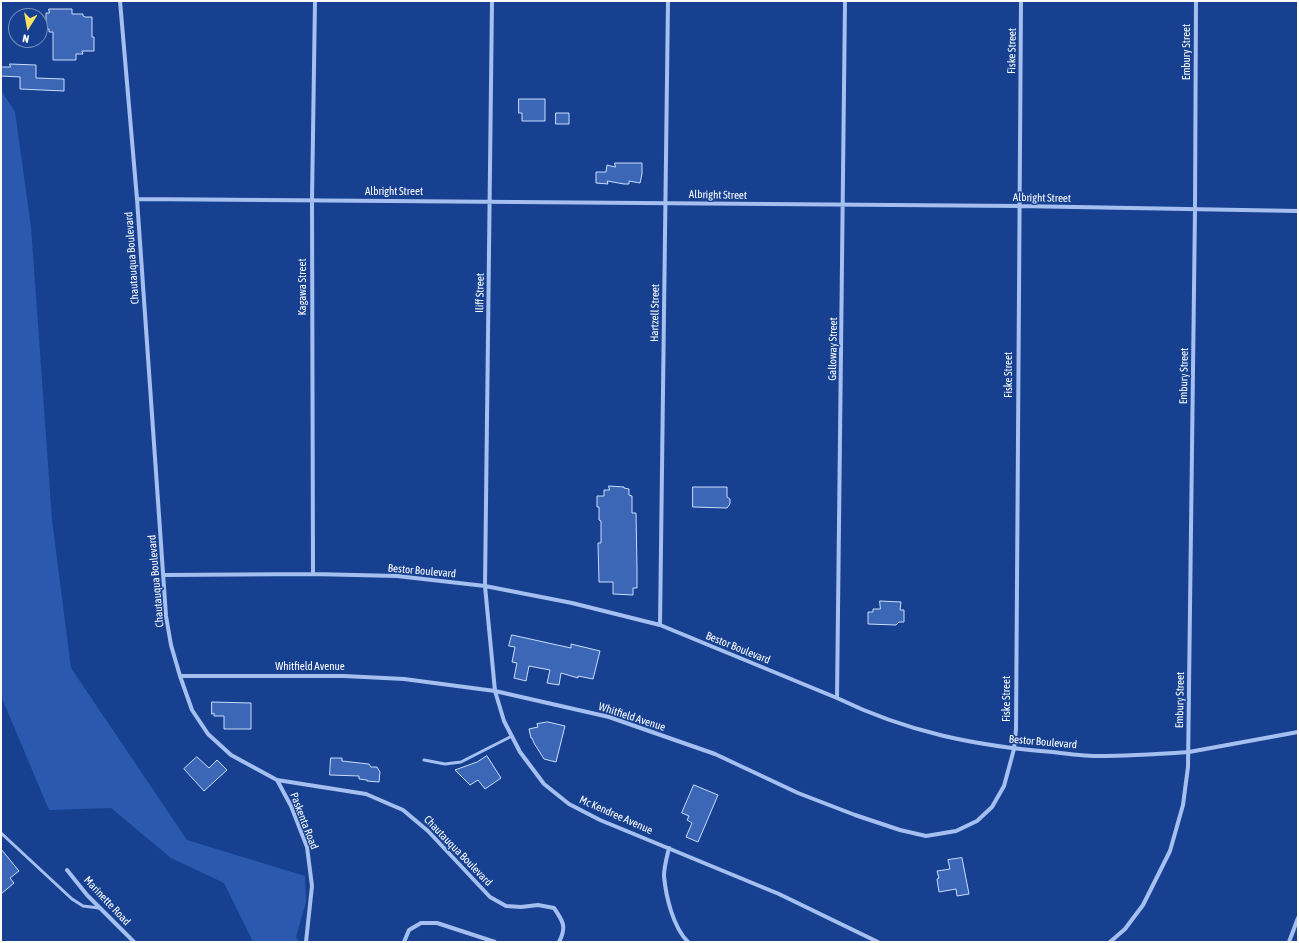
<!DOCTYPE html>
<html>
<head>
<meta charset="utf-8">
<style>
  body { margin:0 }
  #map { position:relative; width:1299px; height:943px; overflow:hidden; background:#174190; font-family:"Asap Condensed",sans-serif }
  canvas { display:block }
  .frame { position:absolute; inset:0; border:2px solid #fff; pointer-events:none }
  .north { position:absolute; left:8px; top:8px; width:40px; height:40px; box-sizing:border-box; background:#174190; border:1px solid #748dbc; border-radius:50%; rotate:191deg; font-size:11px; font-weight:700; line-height:16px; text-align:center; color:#fff }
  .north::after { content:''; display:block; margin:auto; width:14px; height:18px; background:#ffe163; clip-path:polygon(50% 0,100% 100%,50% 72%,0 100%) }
</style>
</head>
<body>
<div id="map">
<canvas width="1299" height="943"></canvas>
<div class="frame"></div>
<div class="north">N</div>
</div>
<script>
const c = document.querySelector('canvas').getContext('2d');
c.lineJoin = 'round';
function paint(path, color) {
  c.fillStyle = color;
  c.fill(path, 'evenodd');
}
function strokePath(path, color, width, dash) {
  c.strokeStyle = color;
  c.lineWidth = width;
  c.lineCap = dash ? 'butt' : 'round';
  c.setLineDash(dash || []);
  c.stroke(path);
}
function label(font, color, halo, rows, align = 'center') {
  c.font = font + ' "Asap Condensed",sans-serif';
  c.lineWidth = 3;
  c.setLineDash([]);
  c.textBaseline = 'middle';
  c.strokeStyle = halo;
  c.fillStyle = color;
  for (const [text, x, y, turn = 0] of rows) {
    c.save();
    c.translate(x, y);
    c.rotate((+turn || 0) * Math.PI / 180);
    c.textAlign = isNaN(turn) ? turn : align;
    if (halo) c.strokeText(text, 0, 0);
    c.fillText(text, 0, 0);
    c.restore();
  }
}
paint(new Path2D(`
  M1,90L15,112L31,227L52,520L71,668L187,840L305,876L306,902L296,937L299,942H253L224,883L171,858L111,808L49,810L1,696Z`), '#2a59af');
const building = new Path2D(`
  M49,9H72V14H83V16L85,17H92V37H94V51H82L83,54H76V60H53V32H49V29H46V13H49Z
  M10,64L36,65V78L64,79V91L20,89V77L1,76V67H10Z
  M519,99H545V121H522V113H519Z
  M556,113H569V124H556Z
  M615,163H642V174L640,183L629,181V184H624L607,181L608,184L596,183V172H606L607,165L615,167Z
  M609,486L624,487V488L629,489V495L632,496V513H636L637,569V588H633V595L613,594V582H599L598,543H601V521L599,520V507H597V496H604V490H609Z
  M693,487H727V497L730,499V504L727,508L693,507Z
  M880,601L901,602L900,610H904V622H899L896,625L868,624V612H873V609H880Z
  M512,635L571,648V644L600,651L593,679L578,676V678L561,673L559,685L547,683L550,670L529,666L526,681L514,678L517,663L512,662L515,647L509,646Z
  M212,702L251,703V729H224V716H214V713L212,714Z
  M548,722L565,726L556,762L544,759L534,743L532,738H531L529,729L538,727L537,724Z
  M487,756L501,778L485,789L478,780L470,785L455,770L477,762Z
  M197,757L209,768L217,760L227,770L204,791L184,769Z
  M331,758H342V761L369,764L371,767H377L380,772L379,782L367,781V780L359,779V776L330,775Z
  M694,785L718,795L698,842L686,837L692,823L687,820L689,816L682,813Z
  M1,849L19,871L10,878L14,883L1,894Z
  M962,858L969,894L957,896L956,889L939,892L937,879L939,878L937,871L950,869L948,860Z`);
paint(building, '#3c67b7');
strokePath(building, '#cbddfb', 1);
strokePath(new Path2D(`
  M424,760L445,764L461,762L512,736
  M1,833L72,899L83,906L99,908`), '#a5c0f0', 3);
strokePath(new Path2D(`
  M120,1L137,199L166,616L171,645L180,676L192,710L208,734L231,755L277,780L366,794L403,810L428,831L490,897L506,906L521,907L538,905L554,908C563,921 567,927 559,942
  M492,1L485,586L495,691L504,721L520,752L544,784L569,804L600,820L779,894L878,942
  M137,199L1019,206L1298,211
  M313,574L312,200L315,1
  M164,575L313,574L397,576L485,586L572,603L660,625L837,698C907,732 975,746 1053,752C1068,754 1083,756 1098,756C1128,756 1159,754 1189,752L1298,732
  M660,625L668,1
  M180,676H344L404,679L495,691L609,717L715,754L798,793L855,815L900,830L926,836L956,831L977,821L992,807L1004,786L1014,749L1016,729L1021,1
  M837,698L845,1
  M277,780L291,806L307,847L312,886L306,942
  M669,848C667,856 664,867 664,876C666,897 673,927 688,942
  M67,870L87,895L134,942
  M404,942L409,930L421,923H437L495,942
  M1110,942L1125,929L1143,905L1170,851L1183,805L1188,767L1195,210L1196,1
  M1289,942L1298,918`), '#a5c0f0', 4);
label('11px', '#fff', '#174190', [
  ["Fiske Street",1012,51,-89],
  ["Embury Street",1187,52,-90],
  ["Albright Street",394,192],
  ["Albright Street",718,195,1],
  ["Albright Street",1042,198,1],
  ["Chautauqua Boulevard",132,258,-94],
  ["Kagawa Street",303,287,-90],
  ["Iliff Street",480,293,-89],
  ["Hartzell Street",655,313,-89],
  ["Galloway Street",833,349,-89],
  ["Fiske Street",1009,375,-90],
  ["Embury Street",1184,376,-89],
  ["Bestor Boulevard",422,571,5],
  ["Chautauqua Boulevard",156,581,-95],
  ["Bestor Boulevard",738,648,22],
  ["Whitfield Avenue",310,667],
  ["Fiske Street",1007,699,-90],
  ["Embury Street",1180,700,-89],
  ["Whitfield Avenue",632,717,18],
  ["Bestor Boulevard",1043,742,5],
  ["Mc Kendree Avenue",616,815,24],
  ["Paskenta Road",304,821,69],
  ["Chautauqua Boulevard",458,851,46],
  ["Marinette Road",107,901,47]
]);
</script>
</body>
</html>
